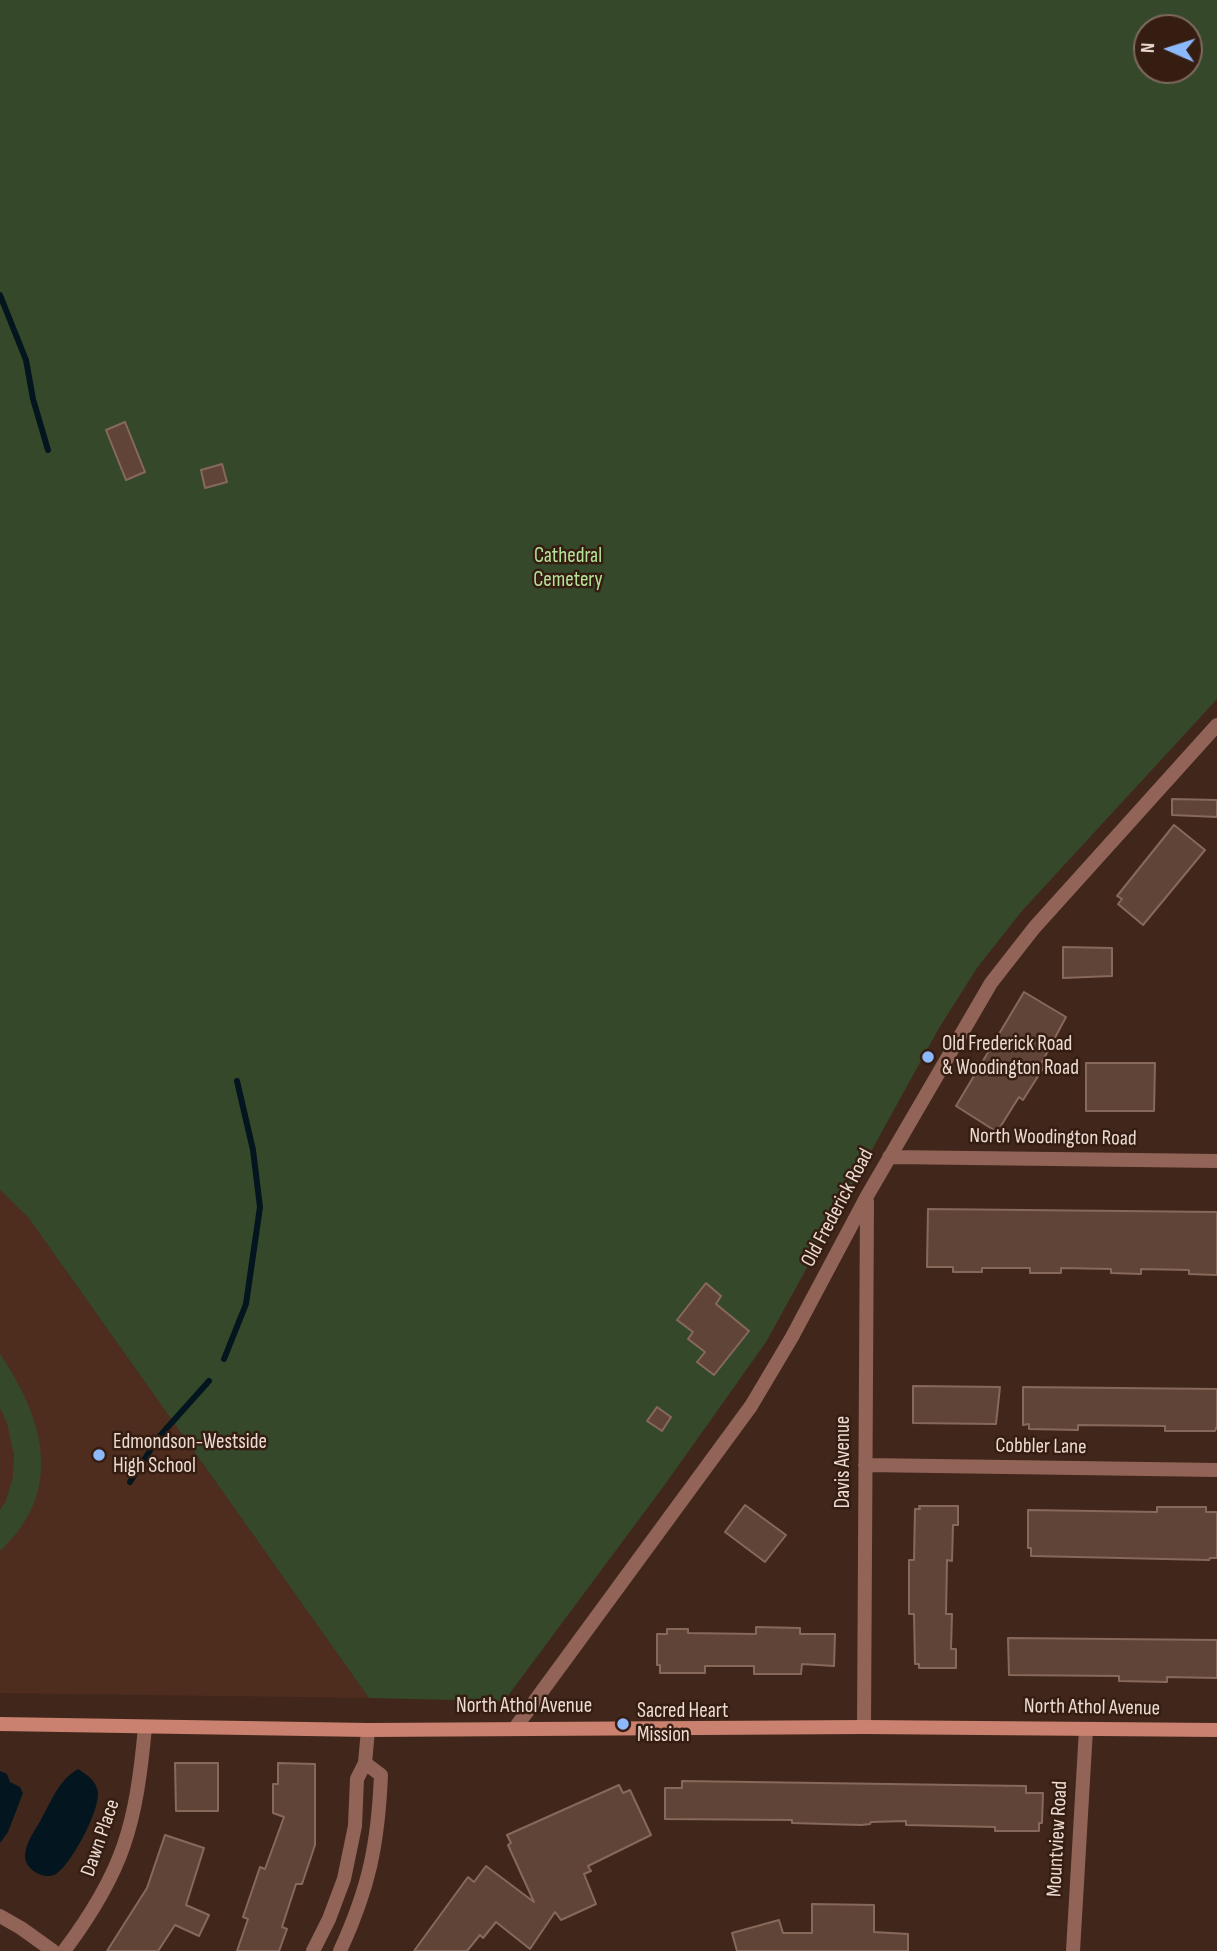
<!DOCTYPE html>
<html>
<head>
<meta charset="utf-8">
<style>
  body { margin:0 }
  #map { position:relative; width:1217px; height:1951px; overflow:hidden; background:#41271b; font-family:"Sofia Sans Condensed",sans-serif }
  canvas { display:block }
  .north { position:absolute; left:1133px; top:14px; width:70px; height:70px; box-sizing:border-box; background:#361d11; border:2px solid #7f695f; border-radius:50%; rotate:273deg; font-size:19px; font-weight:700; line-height:28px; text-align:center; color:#ecdbd3 }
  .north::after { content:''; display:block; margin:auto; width:24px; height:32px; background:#8cb9fc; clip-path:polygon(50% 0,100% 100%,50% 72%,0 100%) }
</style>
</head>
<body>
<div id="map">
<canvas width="1217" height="1951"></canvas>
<div class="north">N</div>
</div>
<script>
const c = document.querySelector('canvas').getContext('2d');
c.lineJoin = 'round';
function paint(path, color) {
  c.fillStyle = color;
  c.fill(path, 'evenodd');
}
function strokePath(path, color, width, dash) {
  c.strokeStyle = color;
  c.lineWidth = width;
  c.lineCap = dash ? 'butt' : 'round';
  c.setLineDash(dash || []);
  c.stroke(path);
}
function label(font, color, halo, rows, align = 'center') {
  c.font = font + ' "Sofia Sans Condensed",sans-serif';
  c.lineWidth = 5;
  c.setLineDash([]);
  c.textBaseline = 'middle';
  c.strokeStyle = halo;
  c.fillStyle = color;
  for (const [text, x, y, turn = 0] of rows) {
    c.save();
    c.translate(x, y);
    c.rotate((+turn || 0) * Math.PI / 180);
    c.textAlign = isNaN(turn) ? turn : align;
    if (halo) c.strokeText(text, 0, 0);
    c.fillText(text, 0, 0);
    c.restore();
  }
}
paint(new Path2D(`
  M0,1190L28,1217L369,1698L0,1693Z`), '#4e2d1e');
paint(new Path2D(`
  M0,0H1217V699L1021,912L977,968L939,1028L766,1342L666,1483L504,1701L369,1698L28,1217L0,1190ZM1147,28H1189V70H1147Z
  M0,1354C44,1419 65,1491 0,1551V1510L6,1501L13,1477L14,1456L7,1423L0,1408Z`), '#35492a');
paint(new Path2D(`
  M78,1769C87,1775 97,1781 98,1793C99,1812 72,1863 56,1874C44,1881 24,1869 25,1855C26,1844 32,1834 38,1825C50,1805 57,1781 78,1769Z
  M0,1771L7,1774L10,1782L20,1787L23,1793L8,1832L0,1843Z`), '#03161f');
strokePath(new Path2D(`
  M0,295L26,360L33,399L48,450
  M224,1359L246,1304L260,1207L253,1150L237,1081
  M130,1482L158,1438L209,1381`), '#03161f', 6);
const building = new Path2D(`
  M125,422L145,472L126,480L106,430Z
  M222,464L227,482L205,488L201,470Z
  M1172,799L1217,800V817L1172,815Z
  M1174,825L1205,850L1143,925L1118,904L1122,899L1117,896Z
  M1063,947L1112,948V976L1063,978Z
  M1024,992L1066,1017L1042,1062H1047L1023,1100L1019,1097L997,1132L956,1106Z
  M1086,1063H1155L1154,1111H1086Z
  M928,1209L1217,1212V1275L1189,1274V1270L1141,1269V1274L1111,1273V1269L1061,1268V1273H1030V1268H982V1272H953V1267H927Z
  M706,1283L721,1296L716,1304L749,1331L714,1375L697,1362L705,1352L688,1339L693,1332L677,1320Z
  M913,1386L1000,1387L996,1424L913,1423Z
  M1023,1387L1217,1389V1426L1215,1431H1165V1426L1078,1425V1430L1029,1429V1424L1023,1425Z
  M657,1407L671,1417L662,1431L647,1421Z
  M745,1505L786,1535L765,1562L725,1532Z
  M919,1506H958V1525H953L952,1561L947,1560L946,1614H952L951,1649H956V1668H919V1664H915L914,1614H909V1560H914L915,1509H920Z
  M1157,1507H1206V1512H1217V1558H1210L1209,1560L1031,1556V1548H1028V1510L1157,1512Z
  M756,1627L800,1628V1634H835L834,1666L802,1664L801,1674H754V1666H705V1673H660V1665H657V1634H667V1629H688V1633L756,1634Z
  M1008,1638L1217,1640V1678L1167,1677V1682L1119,1681V1676L1009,1675Z
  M175,1763H218V1811H176Z
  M278,1763L315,1764V1845L302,1884H296L282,1927L287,1929L279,1951H237L248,1919L243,1917L260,1867L265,1869L284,1817L273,1813V1784H278Z
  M682,1781L1026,1786V1793H1043L1042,1823H1039V1831H995V1827L906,1825V1821L871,1822L870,1824L861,1825L792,1823V1820L665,1819V1788H682Z
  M619,1785L623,1793L630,1790L651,1835L588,1866L591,1871L584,1874L596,1904L561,1920L555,1912L530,1949L496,1922L483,1938L480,1935L467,1951H414L468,1877L474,1882L486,1866L534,1902L508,1845L511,1843L507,1835Z
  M165,1835L204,1848L186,1905L209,1915L199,1936L175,1925L158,1951H107L147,1888Z
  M812,1904L874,1905V1932L908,1934V1951H737L732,1933L779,1920L783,1933H812Z`);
paint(building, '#614438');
strokePath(building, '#87695b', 2);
strokePath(new Path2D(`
  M889,1157L1217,1161
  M865,1465L1217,1470
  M864,1727L867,1201
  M515,1728L751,1406L792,1337L867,1196L991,983L1034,928L1217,725
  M0,1916L21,1928L53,1951
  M64,1951C124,1871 136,1825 145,1727
  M313,1951L329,1919L344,1879L355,1826L357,1779L365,1763L368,1730
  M340,1951C369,1888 378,1845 381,1775L365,1763
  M1073,1951L1086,1729`), '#926458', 14);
strokePath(new Path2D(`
  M0,1724L368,1730L864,1727L1217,1730`), '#ca816f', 14);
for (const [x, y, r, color] of [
  [928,1057,7,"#8cb9fc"],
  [99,1455,7,"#8cb9fc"],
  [623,1724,7,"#8cb9fc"]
]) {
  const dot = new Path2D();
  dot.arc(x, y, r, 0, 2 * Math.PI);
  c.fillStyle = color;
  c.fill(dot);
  strokePath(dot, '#361d11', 2.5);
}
label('21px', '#b4e49a', '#361d11', [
  ["Cathedral",568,557],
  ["Cemetery",568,581]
]);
label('21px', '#ecdbd3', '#361d11', [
  ["Old Frederick Road",942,1045],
  ["& Woodington Road",942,1069],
  ["Edmondson-Westside",113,1443],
  ["High School",113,1467],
  ["Sacred Heart",637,1712],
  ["Mission",637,1736]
], 'left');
label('21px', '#ecdbd3', '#361d11', [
  ["North Woodington Road",1053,1138,1],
  ["Old Frederick Road",838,1208,-62],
  ["Cobbler Lane",1041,1447,1],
  ["Davis Avenue",844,1462,-90],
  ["North Athol Avenue",524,1707],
  ["North Athol Avenue",1092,1708,1],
  ["Dawn Place",101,1838,-71],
  ["Mountview Road",1058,1839,-87]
]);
</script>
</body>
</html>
